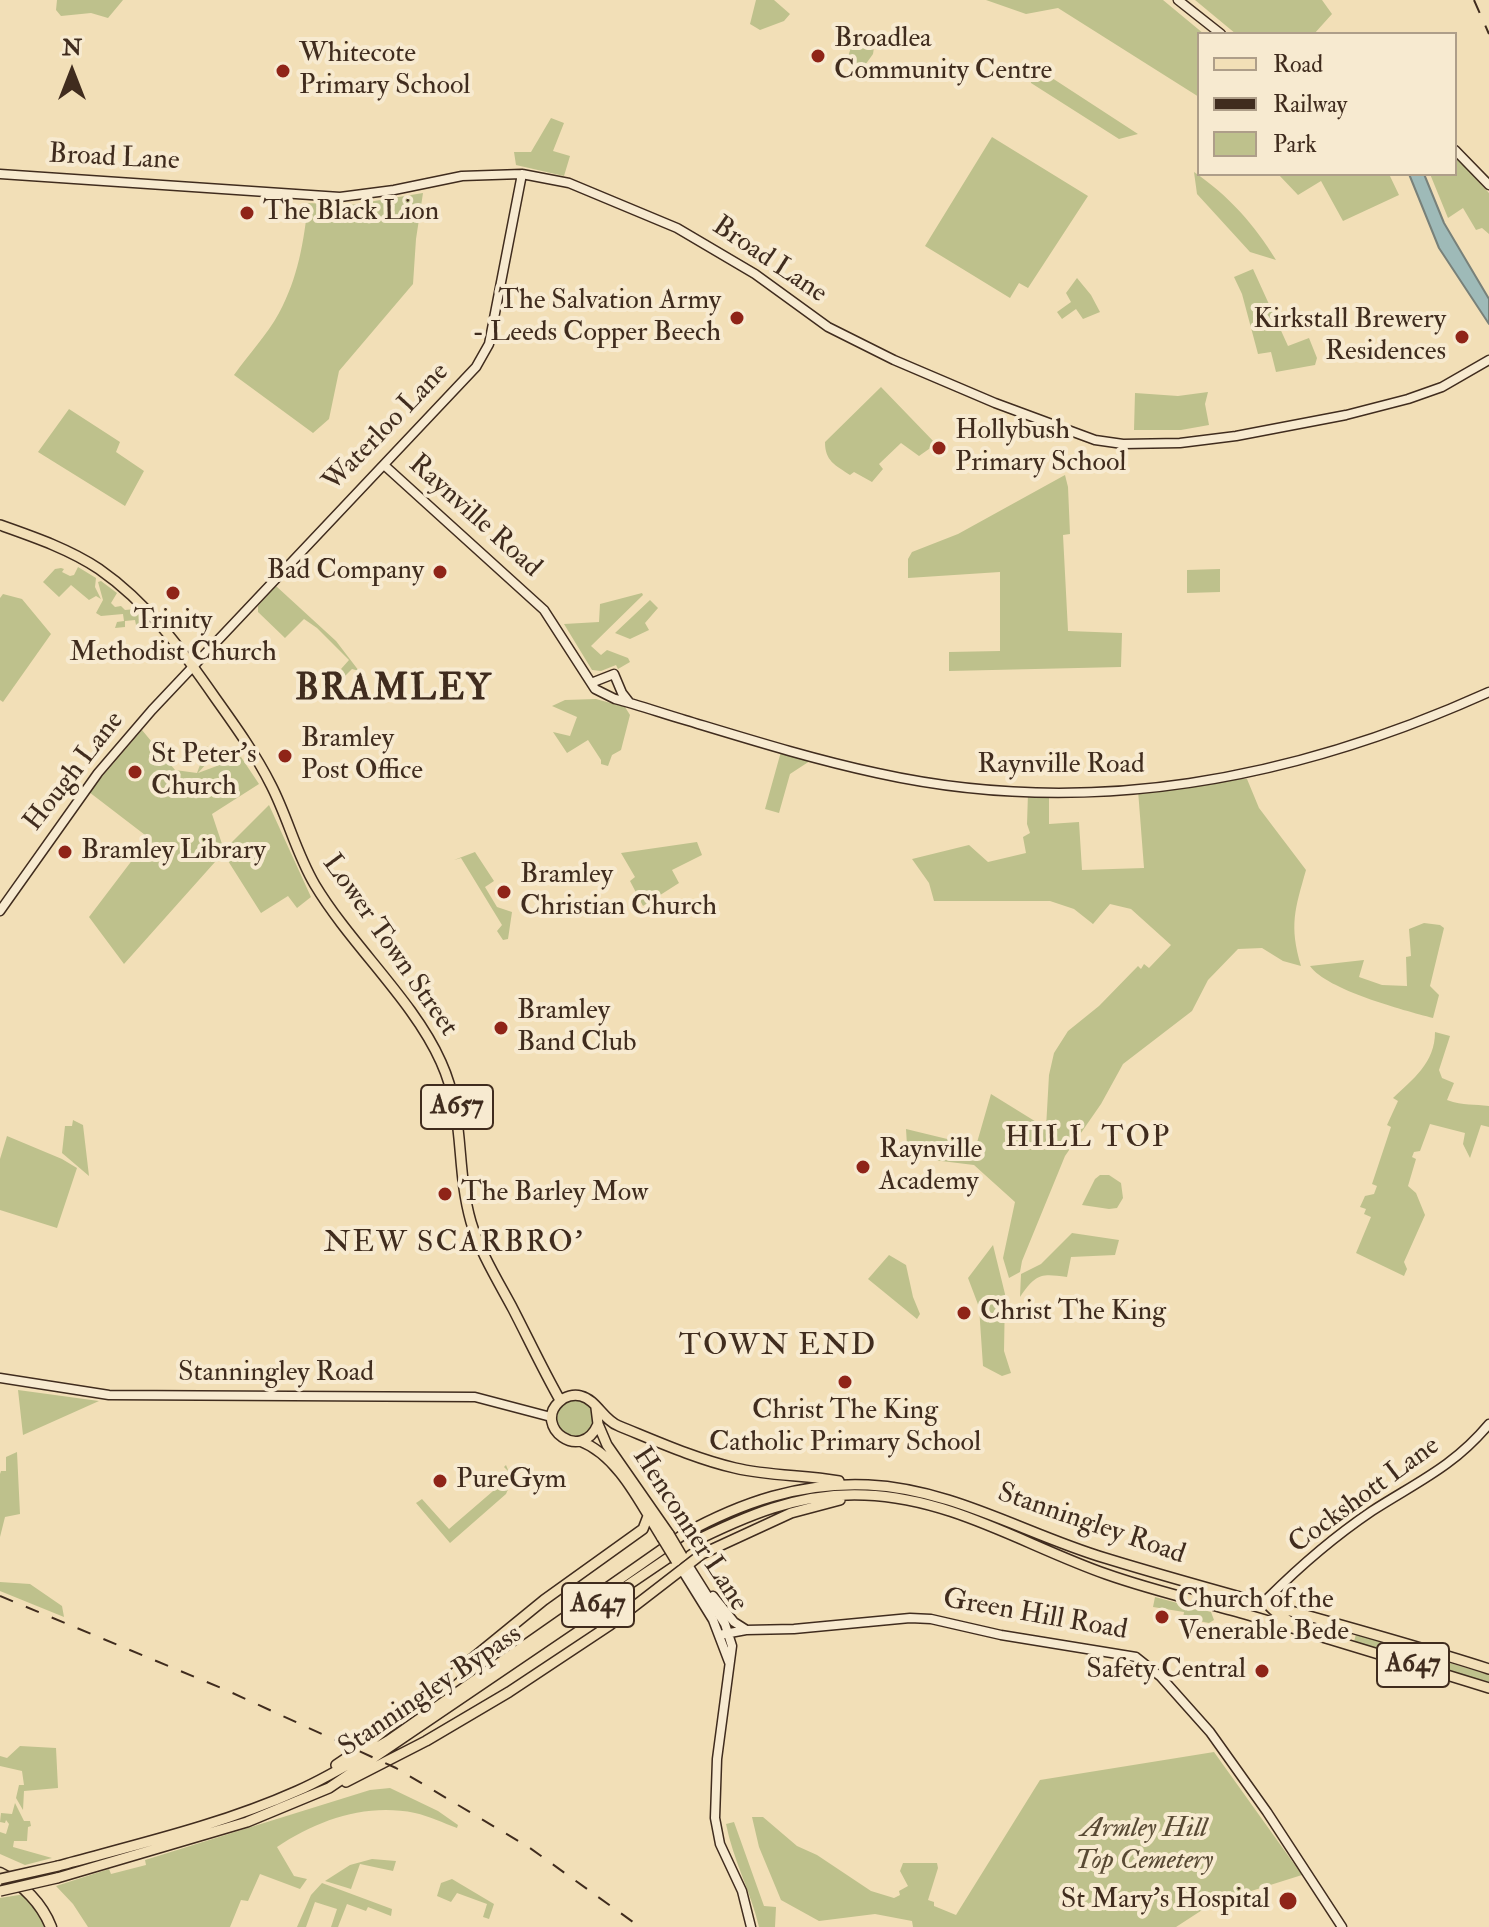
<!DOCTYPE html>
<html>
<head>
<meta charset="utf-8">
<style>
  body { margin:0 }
  #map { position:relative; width:1489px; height:1927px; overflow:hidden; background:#f2dfb7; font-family:"IM FELL Double Pica",serif }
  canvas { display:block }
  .legend { position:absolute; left:1197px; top:32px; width:260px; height:144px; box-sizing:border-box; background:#f7ead0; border:2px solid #ae9e89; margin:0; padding:10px 14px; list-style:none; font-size:24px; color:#402c1e }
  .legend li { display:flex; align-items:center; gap:16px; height:40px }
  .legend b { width:40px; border:2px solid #ae9e89 }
  .north { position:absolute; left:32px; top:32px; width:80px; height:80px; -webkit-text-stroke:6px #f7ead0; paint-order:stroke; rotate:0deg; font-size:22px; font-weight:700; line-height:32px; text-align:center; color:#402c1e }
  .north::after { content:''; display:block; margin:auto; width:28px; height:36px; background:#402c1e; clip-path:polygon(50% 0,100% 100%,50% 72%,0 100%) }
</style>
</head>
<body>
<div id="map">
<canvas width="1489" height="1927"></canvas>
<ul class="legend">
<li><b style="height:10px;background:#f2dfb7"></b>Road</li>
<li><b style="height:10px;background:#402c1e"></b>Railway</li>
<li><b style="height:22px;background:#bec18c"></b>Park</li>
</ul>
<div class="north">N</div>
</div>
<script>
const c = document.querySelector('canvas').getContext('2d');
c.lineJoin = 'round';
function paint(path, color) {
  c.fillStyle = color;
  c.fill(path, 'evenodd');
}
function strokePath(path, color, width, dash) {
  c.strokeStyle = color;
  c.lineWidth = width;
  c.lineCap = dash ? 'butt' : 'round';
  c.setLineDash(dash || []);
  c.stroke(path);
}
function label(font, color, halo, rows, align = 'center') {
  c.font = font + ' "IM FELL Double Pica",serif';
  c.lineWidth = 8;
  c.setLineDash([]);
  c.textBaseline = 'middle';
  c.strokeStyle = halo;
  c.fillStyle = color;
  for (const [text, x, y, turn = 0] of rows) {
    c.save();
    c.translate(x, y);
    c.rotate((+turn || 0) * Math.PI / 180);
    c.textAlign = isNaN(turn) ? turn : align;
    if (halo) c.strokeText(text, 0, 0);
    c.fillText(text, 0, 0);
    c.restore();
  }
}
paint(new Path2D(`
  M57,0H123L108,18L91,13L61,16L56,10Z
  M756,0H774L790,14L784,21L760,30L750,24Z
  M986,0H1163L1204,34H1199V97L1058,8L1026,14Z
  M1195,0H1322L1332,14L1314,34H1236Z
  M868,35L875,41L873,54L863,68L852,70L848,63C848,50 854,38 868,35Z
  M1029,63L1138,134L1119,139L1031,83Z
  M551,118L564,123L553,151L570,156L564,176L516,165L514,152H531Z
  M992,137L1088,196L1028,288L1019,283L1010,298L925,246Z
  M1455,155L1489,193V234L1482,228L1476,230L1463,208L1448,218L1430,174H1455Z
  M1194,172C1229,196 1254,224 1276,260L1250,252L1197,194Z
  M1278,174H1389L1399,195L1343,221L1321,181L1298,195Z
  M423,193L416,239L413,284L339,371L329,419L313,433L234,375C248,355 267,335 279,313C298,278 304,241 308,203L350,205Z
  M1253,269L1288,346L1309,338L1317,358L1315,365L1276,372L1271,352L1258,354L1242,294L1234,277Z
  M1077,278L1091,295L1100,312L1083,319L1076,309L1062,319L1057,312L1071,302L1066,293Z
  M881,387L936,444L919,456L901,443L879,464L883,469L872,482L854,472L850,475C835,465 825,461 825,442Z
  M1208,392L1205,404L1209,425L1181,430H1134L1135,393L1178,396Z
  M69,409L120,442L116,452L144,471L125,506L38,452Z
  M1065,475L1068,487L1070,534L1063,535L1068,631L1122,633L1121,667L949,671V652L1000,651V572L908,578V559L912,552L958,534Z
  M78,567L96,578L95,587L101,599L96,596L89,600L71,585L59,597L43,582L55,569L61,568L64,569L62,572L70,576L74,575Z
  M1220,569V592L1187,593V570Z
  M101,581L117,593L111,603L115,607L121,606L125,610L135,609L145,623L136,625L135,620L125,621V627L115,628L117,622L124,621L123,614L101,616L96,613L103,600L98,582Z
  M276,586L336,641L359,671L352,669L334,687L344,673L341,669L349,660L317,628L304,619L285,638L258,612V606Z
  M642,593L643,595L591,646L601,655L607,650L628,658L630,662L618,669L616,665L601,671L592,670L564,624L599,622L600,604Z
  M3,594L22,599L51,634L3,702L0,700V598Z
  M650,600L658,608L645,623L649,630L630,639L615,633Z
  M596,699L625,707L630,715L621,750L612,755L608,766L601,764V760L588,740L567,753L553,732L570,736L577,717L552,706L565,700Z
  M142,730L175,770L197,773L207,746L210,749L215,746L225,759L207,763L198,773L241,757L259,784L212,814L224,850L269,805L311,897L297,908L288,896L261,913L223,853L124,964L89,917L149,838L89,792Z
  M782,748L816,757L790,774L779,813L765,809Z
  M1215,779H1247L1259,808L1306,870C1295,909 1289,925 1301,966L1283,961L1262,948L1238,949L1208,980L1192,1011L1123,1064L1101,1104L1065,1156L1022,1261L1020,1272L1009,1278L1003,1258L1015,1202L974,1165L925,1159L908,1161L906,1129L976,1146L991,1094L1046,1128L1049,1075L1054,1053L1068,1031L1099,1006L1138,966L1141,969L1144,964L1149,968L1171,945L1131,909L1110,904L1093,924L1074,909L1050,901H934L929,883L912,859L969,845L988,862L1026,853L1023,837L1030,833L1027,824L1028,793L1049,794V824L1079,822L1082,870L1144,868L1138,790Z
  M697,842L702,855L672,870L679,883L643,906L630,881L635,877L621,853Z
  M475,852L494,881L485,887L497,907L512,912L508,939L503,940L497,931L502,925L461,858L454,860Z
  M1424,923L1440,925L1444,928L1430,986L1439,995L1433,1018C1403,1010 1327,990 1310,966L1364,960L1359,977L1382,985L1407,986L1406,957L1411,956L1409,929Z
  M1435,1032L1450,1036L1439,1070L1442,1078L1454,1083L1447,1100C1464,1106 1474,1104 1489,1106V1127L1481,1125L1470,1158L1463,1144L1465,1133L1430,1124L1420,1151L1414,1152L1412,1157L1416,1159L1408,1186L1416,1193L1425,1215L1404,1262L1407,1269L1404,1276L1356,1253L1371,1217L1364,1214L1366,1209L1360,1207L1365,1196L1374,1194L1377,1186L1372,1184L1391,1127L1387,1125L1398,1101L1393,1098C1413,1079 1435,1063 1435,1032Z
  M73,1120L83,1125L89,1176L62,1153L65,1126H72Z
  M7,1136L62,1159L77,1168L57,1228L0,1210V1159Z
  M1100,1175H1109L1121,1183L1123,1198L1117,1208L1109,1209L1082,1205L1095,1179Z
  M1072,1233L1119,1240L1115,1255L1071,1257L1067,1277C1040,1273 1036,1274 1020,1297L1021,1274L1041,1264Z
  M993,1245L1005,1294L1004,1351L1011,1373L1002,1376L983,1366L979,1307L968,1278Z
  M889,1255L906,1265L913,1297L920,1314L917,1319L868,1279Z
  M18,1390L99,1401L23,1435Z
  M557 1418a18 18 0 1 1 36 0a18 18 0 1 1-36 0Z
  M17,1452L20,1514L5,1517L0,1537V1474L1,1471H6V1457Z
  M506,1465L512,1480L506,1494L450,1543L416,1503L422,1499L449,1529L507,1479L504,1475L508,1471L504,1467Z
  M0,1582L30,1584L62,1606L64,1617L0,1591Z
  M1155,1597L1211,1612L1214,1620L1209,1623L1183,1618L1184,1612L1153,1607Z
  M1356,1634L1489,1675V1683L1432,1666V1662L1418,1657L1416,1661L1354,1642Z
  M20,1746L56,1748L58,1788L24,1791L23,1810L16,1798L19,1785H24L22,1771L0,1766V1756L7,1758Z
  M1214,1752L1302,1875L1213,1903L1176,1927H913L912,1921L875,1914L819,1921L781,1900L759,1847L752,1817H763L797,1846L817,1855L871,1891L894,1898L900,1895L899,1891L908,1886L900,1871L903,1863H937L938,1868L928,1900L934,1902V1906L956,1915L1040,1780Z
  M390,1788L438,1811L458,1825L457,1828C443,1823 429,1816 415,1813C365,1803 318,1820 277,1847L294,1876L307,1879L300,1889L260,1874L248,1901L241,1900L230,1927H88L73,1904L56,1886L109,1869L111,1874L146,1865L145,1860L370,1790Z
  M15,1803L24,1821H30L31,1826L28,1827L27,1841H14L13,1847L52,1858L25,1865L0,1854V1832L6,1834L9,1824L6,1820L5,1823L0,1822L1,1813L12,1814Z
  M734,1822L764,1906L776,1907L775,1927H759C751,1892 733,1860 726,1824Z
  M372,1859L396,1861L393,1871L360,1864L351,1889L325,1881L350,1865Z
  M452,1879L494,1904L489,1919L483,1917L487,1904L457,1893L451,1902L437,1896L441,1883Z
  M322,1883L392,1909L391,1916L368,1907L366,1911L347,1904L338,1927H331L337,1909L315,1902L306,1927H297L311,1895Z
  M25,1894L40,1913L47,1927H0V1898Z`), '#bec18c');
const water = new Path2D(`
  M1409,174H1424L1444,223L1489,299V324L1439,248Z`);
paint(water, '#9ebab8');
strokePath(water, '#78817a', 2);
const secondary = new Path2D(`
  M1178,0L1221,34
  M1455,150L1489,185
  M0,174L340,197L394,190L462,176L522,174L569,183L677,228L755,274L828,327L894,360L995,403L1095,440L1123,444L1180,443L1236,436L1346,415L1408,399L1442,387L1489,360
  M384,465L544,610L595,689L615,699C639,705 661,713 685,720C748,739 812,759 877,773C1089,820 1294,780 1489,692
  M591,683L614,674L622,693L629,702
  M0,911L98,773L152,710L476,367L489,344L522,174
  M0,1378L109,1395L475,1397L551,1417
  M688,1565L725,1624L732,1646L717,1759L715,1818L720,1844L742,1891L751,1927
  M682,1570L713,1620L729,1662
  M713,1596L734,1622L745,1629
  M1267,1603L1268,1598C1299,1567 1335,1536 1372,1511C1417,1482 1453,1467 1489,1424
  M719,1635L746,1630L794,1629L910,1618L931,1619L1001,1635L1136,1657L1161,1677L1210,1732L1267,1812L1342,1927`);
const primary = new Path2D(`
  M0,525C34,537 69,549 99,569C148,603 182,650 216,699C236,727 256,755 271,785C288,818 296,853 315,885C351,945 414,1001 441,1062C466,1117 455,1166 471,1222C480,1252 498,1281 513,1309C529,1340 543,1370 560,1400
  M596,1408L598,1424C581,1464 533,1426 559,1402C565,1396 574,1394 581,1396C597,1400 603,1420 619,1426C656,1441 696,1459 735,1468C769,1476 804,1475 839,1481
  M598,1424L607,1445L669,1534
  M580,1441C619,1456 641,1505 662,1538
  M1267,1603C1276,1616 1287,1617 1297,1628
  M336,1765L370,1742L544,1600L643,1529L648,1516
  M346,1782L426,1741L509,1692L610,1625L702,1554L791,1513L840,1500
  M58,1866C138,1844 221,1825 297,1791C329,1777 359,1758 388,1741L684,1534C742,1502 801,1482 868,1485C953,1489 1025,1534 1105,1558C1232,1597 1362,1628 1489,1669
  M57,1878L247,1822L329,1788L687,1545C745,1516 799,1492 865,1495C952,1498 1026,1546 1106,1574C1151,1590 1199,1601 1245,1614C1327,1638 1408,1663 1489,1688`);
const highway = new Path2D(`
  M0,1873C23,1884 42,1904 51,1927`);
strokePath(secondary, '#402c1e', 11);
strokePath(primary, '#402c1e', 12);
strokePath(highway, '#402c1e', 13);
strokePath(secondary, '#f7ead0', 8);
strokePath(primary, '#f2dfb7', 9);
strokePath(highway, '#f2dfb7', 10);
strokePath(new Path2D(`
  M1474,0L1489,34
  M0,1596L226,1690L396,1768L530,1848L640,1927`), '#402c1e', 2, [14, 14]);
const primaryBridge = new Path2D(`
  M669,1534L682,1556
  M662,1538L676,1561
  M0,1879L58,1866
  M0,1891L57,1878`);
strokePath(primaryBridge, '#402c1e', 12, []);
strokePath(primaryBridge, '#f2dfb7', 9);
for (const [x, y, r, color] of [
  [818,56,8,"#8f2418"],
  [283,71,8,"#8f2418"],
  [247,213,8,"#8f2418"],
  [737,318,8,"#8f2418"],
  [1462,337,8,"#8f2418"],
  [939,448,8,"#8f2418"],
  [440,572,8,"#8f2418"],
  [173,593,8,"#8f2418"],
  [285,756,8,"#8f2418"],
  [135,772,8,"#8f2418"],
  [65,852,8,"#8f2418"],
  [504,892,8,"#8f2418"],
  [501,1028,8,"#8f2418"],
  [863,1167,8,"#8f2418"],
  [445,1194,8,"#8f2418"],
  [964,1313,8,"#8f2418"],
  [845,1382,8,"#8f2418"],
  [440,1481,8,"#8f2418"],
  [1162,1617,8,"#8f2418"],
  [1262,1671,8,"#8f2418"],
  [1288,1901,10,"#8f2418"]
]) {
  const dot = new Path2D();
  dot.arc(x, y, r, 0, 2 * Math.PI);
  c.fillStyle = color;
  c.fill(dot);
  strokePath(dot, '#f7ead0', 3);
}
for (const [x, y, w] of [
  [457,1107,72],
  [598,1605,72],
  [1413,1665,72]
]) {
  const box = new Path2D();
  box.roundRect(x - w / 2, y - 22, w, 44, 6);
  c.fillStyle = '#f7ead0';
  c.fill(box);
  strokePath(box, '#402c1e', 2);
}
label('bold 26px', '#402c1e', null, [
  ["A657",457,1107],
  ["A647",598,1605],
  ["A647",1413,1665]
]);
label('28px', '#402c1e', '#f7ead0', [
  ["Broadlea",834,40],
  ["Community Centre",834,72],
  ["Whitecote",299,55],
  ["Primary School",299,87],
  ["The Black Lion",263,213],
  ["The Salvation Army",721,302,"right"],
  ["- Leeds Copper Beech",721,334,"right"],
  ["Kirkstall Brewery",1446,321,"right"],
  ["Residences",1446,353,"right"],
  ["Hollybush",955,432],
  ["Primary School",955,464],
  ["Bad Company",424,572,"right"],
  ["Trinity",173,622,"center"],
  ["Methodist Church",173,654,"center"],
  ["Bramley",301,740],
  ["Post Office",301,772],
  ["St Peter's",151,756],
  ["Church",151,788],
  ["Bramley Library",81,852],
  ["Bramley",520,876],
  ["Christian Church",520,908],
  ["Bramley",517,1012],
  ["Band Club",517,1044],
  ["Raynville",879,1151],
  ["Academy",879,1183],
  ["The Barley Mow",461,1194],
  ["Christ The King",980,1313],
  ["Christ The King",845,1412,"center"],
  ["Catholic Primary School",845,1444,"center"],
  ["PureGym",456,1481],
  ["Church of the",1178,1601],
  ["Venerable Bede",1178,1633],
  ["Safety Central",1246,1671,"right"],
  ["St Mary's Hospital",1270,1901,"right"]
], 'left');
label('28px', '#402c1e', '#f7ead0', [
  ["Broad Lane",114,159,3],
  ["Broad Lane",769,261,34],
  ["Waterloo Lane",387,428,-46],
  ["Raynville Road",474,517,42],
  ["Raynville Road",1061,766],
  ["Hough Lane",75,772,-52],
  ["Lower Town Street",389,946,55],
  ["Stanningley Road",276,1374],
  ["Cockshott Lane",1365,1496,-36],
  ["Stanningley Road",1091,1525,19],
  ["Henconner Lane",689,1530,57],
  ["Green Hill Road",1035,1616,10],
  ["Stanningley Bypass",431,1692,-34]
]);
label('italic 28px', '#594a34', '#f7ead0', [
  ["Armley Hill",1144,1830],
  ["Top Cemetery",1144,1862]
]);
c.letterSpacing = '2px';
label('30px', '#402c1e', '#f7ead0', [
  ["HILL TOP",1088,1140],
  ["NEW SCARBRO'",454,1245],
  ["TOWN END",778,1348]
]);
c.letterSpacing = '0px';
c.letterSpacing = '2px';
label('bold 36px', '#402c1e', '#f7ead0', [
  ["BRAMLEY",394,691]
]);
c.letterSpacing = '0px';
</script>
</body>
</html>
